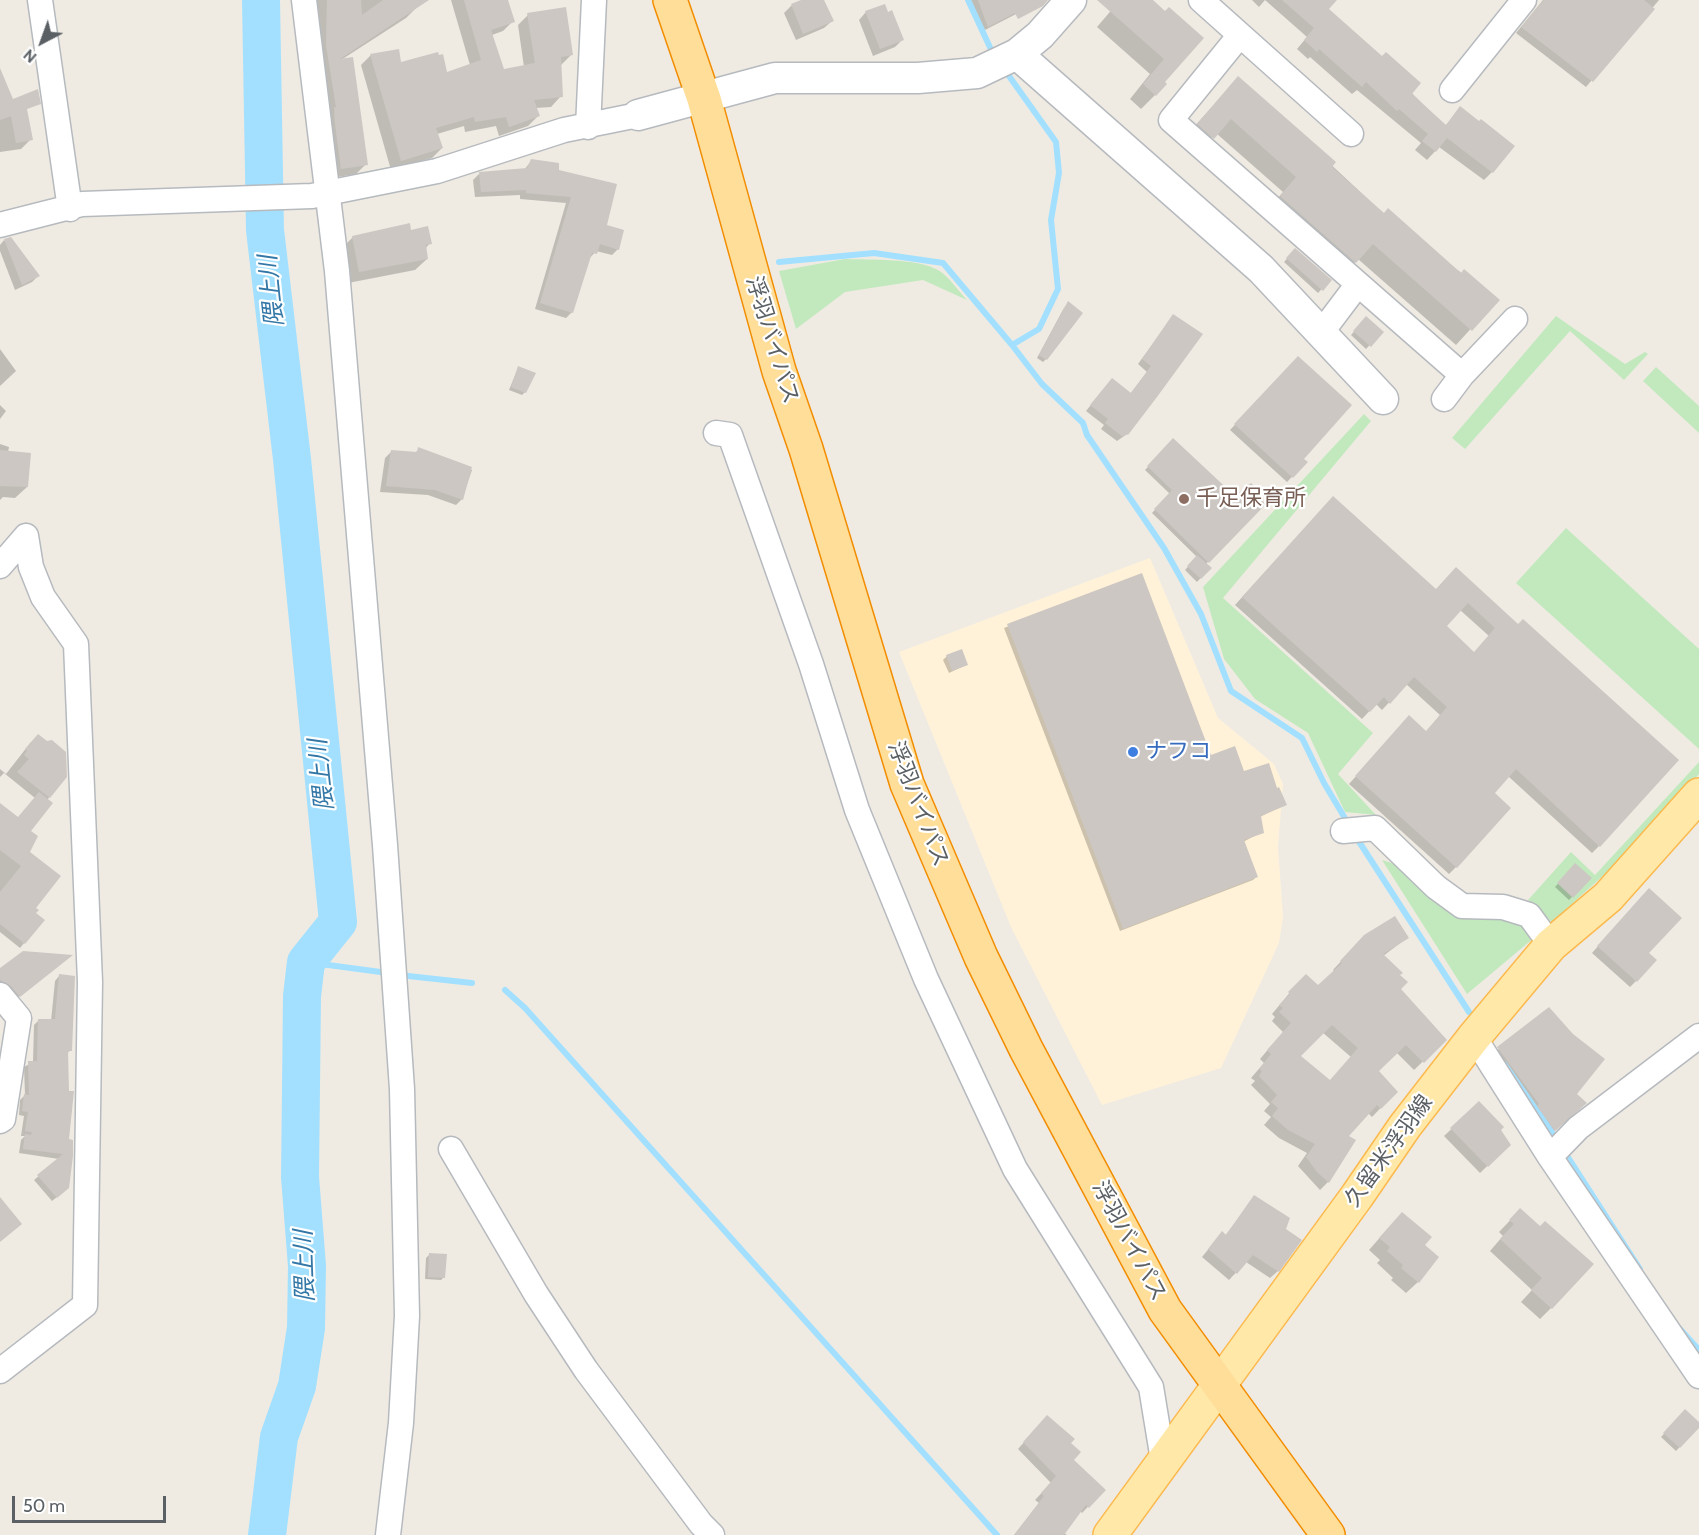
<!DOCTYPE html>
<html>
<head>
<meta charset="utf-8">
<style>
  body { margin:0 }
  #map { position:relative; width:1699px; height:1535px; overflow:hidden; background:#efebe3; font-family:Cabin,sans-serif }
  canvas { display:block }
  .north { position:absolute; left:12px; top:12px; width:60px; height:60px; -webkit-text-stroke:4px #fff; paint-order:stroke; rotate:221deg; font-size:16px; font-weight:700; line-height:24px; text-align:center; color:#5b6065 }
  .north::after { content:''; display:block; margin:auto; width:21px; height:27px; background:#5b6065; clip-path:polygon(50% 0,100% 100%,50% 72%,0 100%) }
  .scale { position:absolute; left:12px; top:1496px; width:154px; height:27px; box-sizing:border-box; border:3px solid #5b6065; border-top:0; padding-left:8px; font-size:18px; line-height:21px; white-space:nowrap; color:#5b6065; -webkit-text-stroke:4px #fff; paint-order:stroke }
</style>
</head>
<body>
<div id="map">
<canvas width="1699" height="1535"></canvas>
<div class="north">N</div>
<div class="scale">50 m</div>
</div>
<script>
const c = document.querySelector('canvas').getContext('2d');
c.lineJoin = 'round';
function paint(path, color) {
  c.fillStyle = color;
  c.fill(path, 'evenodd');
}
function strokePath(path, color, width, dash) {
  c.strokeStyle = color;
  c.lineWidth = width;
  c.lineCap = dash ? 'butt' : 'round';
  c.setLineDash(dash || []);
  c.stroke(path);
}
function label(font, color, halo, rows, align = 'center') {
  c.font = font + ' Cabin,"Noto Sans JP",sans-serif';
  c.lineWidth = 4.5;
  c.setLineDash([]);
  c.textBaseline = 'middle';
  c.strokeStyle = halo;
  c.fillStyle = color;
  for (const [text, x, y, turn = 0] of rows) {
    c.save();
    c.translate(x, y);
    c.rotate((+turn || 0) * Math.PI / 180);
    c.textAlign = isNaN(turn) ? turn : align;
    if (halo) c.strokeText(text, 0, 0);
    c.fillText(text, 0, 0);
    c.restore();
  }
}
paint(new Path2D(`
  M1150,558L1218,718L1274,764L1283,784L1278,847L1283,917L1279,943L1221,1068L1102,1105L1011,927L899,652Z`), '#fff2d8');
paint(new Path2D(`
  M845,259C870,260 916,258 938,270C949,276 958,291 967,300L923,280L845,292L796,329L779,271Z
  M1556,316L1625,364L1645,352L1648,354L1624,380L1570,331L1465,449L1452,438Z
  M1656,367L1699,406V433L1643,381Z
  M1364,414L1371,421L1223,598L1373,733L1338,774L1376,815L1345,812L1308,733L1255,699L1224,659L1203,587Z
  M1566,528L1699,649V749L1516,583Z
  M1699,762V774L1638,844L1552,922L1528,900L1571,852L1595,875Z
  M1382,860L1401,866L1516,919L1535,937L1467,994Z`), '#c2e9bd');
paint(new Path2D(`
  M317,0H418L416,8L406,18L341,60L366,164L356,174L331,178L317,56Z
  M451,0H503L513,21L503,31L492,35L503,71L524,67L518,25L528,15L571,55L561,65V96L551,107L535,108L538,116L528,126L499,136L496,126L465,132L464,126L437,134L442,148L432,158L391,170L361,65L371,55L446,74L470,65Z
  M804,0H823L832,21L824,28L796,40L784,13L791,6Z
  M970,0H1024L1022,11L983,31Z
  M1120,0H1151L1165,13L1169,9L1163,82L1155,95L1141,109L1130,99L1150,74L1097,27Z
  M1252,0H1323L1327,9L1445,126L1461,108L1492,172L1484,180L1439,147L1427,160L1415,150L1421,143L1357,90L1352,94L1310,57L1308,59L1297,49L1307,37L1265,0L1259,7Z
  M1543,0H1659L1586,87L1516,33Z
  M866,12L902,40L895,47L873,56L859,20Z
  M1238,78L1384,214L1497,300L1456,345L1358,259L1341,277L1266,212L1283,192L1216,133L1198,152L1183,139Z
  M0,98L12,100L31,139L21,149L0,152Z
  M532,160L557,171L618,249L612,255L596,251L589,259L572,312L566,318L535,309L566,203L520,199V195L475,197L473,180L479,174L524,170Z
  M410,231L430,243L425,249L427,259L415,270L348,283L341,249L353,237Z
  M4,240L38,276L32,282L15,290L0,251V245Z
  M1295,250L1330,280L1318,293L1284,262Z
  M1065,306L1046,359L1043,362L1037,358Z
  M1173,316L1127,434L1117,441L1101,429L1104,425L1086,411L1107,385L1130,394L1147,372L1138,364Z
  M1366,318L1382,332L1366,349L1351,335Z
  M0,349L16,371L0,386Z
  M1298,358L1302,459L1306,462L1287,482L1230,430Z
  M518,368L525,392L522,395L509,390Z
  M0,405L6,411L0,419Z
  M1174,440L1235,498L1258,499L1263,504L1206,564L1210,568L1197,582L1185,570L1197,557L1152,513L1170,494L1145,470Z
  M0,444L9,447L8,452L27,487L15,498L3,497L0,500Z
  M419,449L472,470L462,499L456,505L428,495L380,492L385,458L392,451L414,454Z
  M1326,505L1436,591L1449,576L1518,626L1599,846L1592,853L1508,776L1493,793L1456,867L1449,874L1349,784L1402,725L1426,732L1440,715L1406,684L1382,710L1376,704L1362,719L1235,605ZM1460,610L1489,636L1474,653L1445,627Z
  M1141,574L1210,757L1276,790L1285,804L1260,817L1262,832L1243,842L1256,877L1253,880L1120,931L1004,628Z
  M947,656L966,665L949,673L943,660Z
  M31,742L66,776L47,800L29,831L28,852L34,913L43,920L20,948L0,932V805L18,819L35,798L4,773L0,777V769L6,774Z
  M1575,865L1590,878L1569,900L1555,887Z
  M1643,895L1647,953L1636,981L1630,987L1592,953Z
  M1407,938L1383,956L1398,975L1399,989L1445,1040L1414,1070L1396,1052L1377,1071L1396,1092L1372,1117L1368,1113L1347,1136L1328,1182L1320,1190L1298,1166L1307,1153L1279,1138L1264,1125L1271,1117L1264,1111L1270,1104L1251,1085L1255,1081L1251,1078L1264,1063L1260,1059L1283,1032L1272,1021L1275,1017L1272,1014L1297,984L1318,987L1335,972L1333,970L1356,945ZM1322,1032L1351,1057L1329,1082L1299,1056Z
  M70,956L16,999L0,985V970Z
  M59,976L70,1050L67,1054L62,1193L52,1201L34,1180L59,1159L19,1153L21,1140L25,1136H21L24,1116L19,1115L20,1100L25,1095L24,1067L33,1062L34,1025L38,1021H51L55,981Z
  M1498,1049L1575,1094L1577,1111L1546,1138L1490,1057Z
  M1479,1103L1509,1145L1480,1173L1444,1136Z
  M1254,1197L1284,1230L1278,1271L1270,1278L1246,1262L1229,1280L1202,1257L1215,1241L1225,1236Z
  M1520,1210L1540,1228L1551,1308L1540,1319L1521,1302L1532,1290L1490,1251L1503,1236L1499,1232Z
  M1391,1225L1423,1246L1418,1282L1406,1293L1391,1280L1393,1278L1377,1263L1380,1260L1369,1250Z
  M429,1255L444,1277L441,1280L425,1279L426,1258Z
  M1685,1411L1699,1426L1676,1451L1661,1437Z
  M1041,1423L1069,1443L1072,1460L1104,1490L1082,1513L1080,1511L1064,1533L1067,1535H1014L1039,1503L1035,1500L1051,1483L1018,1449Z`), '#0003');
strokePath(new Path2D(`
  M968,0L994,56
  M1004,69L1056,142L1059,173L1051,220L1058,289L1039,329L1012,345L1042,384L1083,423L1087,435L1164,548L1201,614L1231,691L1302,738L1324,783L1349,825
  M779,262L874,253L943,263L1012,345
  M1356,837L1469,1012
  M306,962L388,973
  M399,975L472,983
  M505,990L525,1008L997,1535
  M1505,1065L1557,1140
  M1564,1151L1640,1269
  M1681,1330L1699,1350`), '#a3e0ff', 6);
strokePath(new Path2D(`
  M261,0L265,230L292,459L338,922L306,962L302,996L300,1177L307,1266L306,1328L297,1386L279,1437L267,1535`), '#a3e0ff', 38);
paint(new Path2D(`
  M327,0H361L362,15L383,0H429L340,59L353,57L368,165L341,169L335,124L334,107H336L326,45Z
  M464,0H508L515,22L491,30L504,69L535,63L527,13L566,7L573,55L561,57L563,97L534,100L540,116L509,127L506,117L475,122L474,117L436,128L443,148L401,161L370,54L399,49L401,62L438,52L439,55L443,54L447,72L481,60Z
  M801,0H824L834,21L803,34L791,4Z
  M978,0H1048L1043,6L1018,19L1015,13L988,27Z
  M1097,0H1153L1165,11L1169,7L1204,38L1165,82L1167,84L1156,96L1143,84L1164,59Z
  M1282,0H1337L1329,9L1382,56L1386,52L1421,83L1412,94L1446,125L1460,106L1479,121L1481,119L1515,146L1493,173L1447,138L1436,152L1422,141L1428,134L1399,109L1397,111L1366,82L1362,87L1319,49L1317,52L1304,40L1314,28Z
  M1544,0H1644L1655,9L1593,82L1521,27Z
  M885,4L888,12L892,10L904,40L880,49L865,11Z
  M0,68L13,99L38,89L41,104L27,109L33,140L16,143L11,116L0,120Z
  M1238,76L1336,162L1332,167L1384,213L1388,208L1461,273L1464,269L1500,300L1472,331L1373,244L1356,263L1280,196L1296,177L1231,119L1214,139L1197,124Z
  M531,159L559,163V170L617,184L607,225L624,230L619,250L600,244L597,254L592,253L573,313L540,303L571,197L526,193V190L481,192L479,172L527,168Z
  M410,223L411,230L428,226L432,244L426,245L428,259L359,272L352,236Z
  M11,237L40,276L22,285L4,239Z
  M1295,248L1332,280L1323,291L1286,258Z
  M1068,301L1083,313L1047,360L1039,355Z
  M1173,314L1203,334L1157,397L1128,435L1126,434L1123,437L1105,423L1108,419L1090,405L1112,378L1131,393L1151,366L1142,359Z
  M1366,316L1384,332L1371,347L1353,331Z
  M1298,356L1352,405L1304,459L1308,462L1293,478L1234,424Z
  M518,366L536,373L526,393L511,387Z
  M1173,438L1235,496L1251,483L1264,495L1260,499L1266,504L1209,563L1154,509L1172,490L1147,466Z
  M418,447L472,467L463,500L435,490L386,486L391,450L417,452Z
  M0,450L31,453L28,487L0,486Z
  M1333,496L1436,589L1456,567L1518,624L1523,619L1679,760L1600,847L1516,769L1495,793L1511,808L1457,868L1355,776L1409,715L1426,731L1447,707L1414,677L1390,704L1384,697L1370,712L1242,597ZM1468,603L1495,628L1474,652L1447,626Z
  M1197,555L1212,568L1201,579L1187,566Z
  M1142,573L1211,755L1235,746L1244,771L1269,763L1277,788L1279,787L1287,805L1261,816L1264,833L1244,840L1258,877L1123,929L1007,624Z
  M962,649L968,665L952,671L946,655Z
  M38,734L47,741L52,740L66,752L67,777L50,798L17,772L29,759L24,755L27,751L25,749Z
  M39,792L53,803L31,831L38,836L30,852L61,876L36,908L39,910L36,913L45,920L25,944L0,924V892L21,866L0,850V803L18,817Z
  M1575,863L1592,878L1573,898L1557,883Z
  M1649,888L1682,918L1649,953L1657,960L1637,982L1597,946Z
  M1395,916L1409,938L1383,954L1403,973L1400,975L1408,982L1401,989L1447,1040L1424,1063L1406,1045L1379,1071L1398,1092L1381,1109L1377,1105L1349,1136L1356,1140L1329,1183L1317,1172L1306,1157L1315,1144L1288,1130L1272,1116L1278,1108L1271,1102L1277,1095L1259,1076L1262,1071L1259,1069L1271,1054L1267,1050L1291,1023L1279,1012L1283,1008L1279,1005L1290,994L1288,992L1306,974L1318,985L1342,963L1340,961L1364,935ZM1332,1025L1358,1048L1330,1080L1301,1056Z
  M23,951L73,955L20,997L11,986L0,980V968Z
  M59,974L75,976L72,1051H68L69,1091H74L69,1139L73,1140V1156L69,1188L57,1198L37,1175L63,1154L23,1149L25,1134L31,1135L32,1132L25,1131L28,1112L22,1111L24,1094L29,1095L28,1061H37L38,1019H55Z
  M1549,1007L1573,1034L1605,1059L1577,1094L1587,1103L1555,1131L1537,1106L1539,1104L1497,1047Z
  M1479,1101L1504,1127L1501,1130L1511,1145L1488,1167L1450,1128Z
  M1254,1195L1290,1218L1286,1229L1302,1240L1279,1272L1253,1255L1237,1274L1208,1249L1222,1231L1226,1235Z
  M0,1197L22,1224L0,1242Z
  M1520,1208L1540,1226L1545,1221L1594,1264L1552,1309L1531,1290L1542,1278L1500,1239L1514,1224L1509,1220Z
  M1402,1212L1432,1237L1425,1245L1439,1257L1419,1283L1401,1268L1403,1265L1387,1251L1390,1247L1379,1238Z
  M429,1253L447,1254L445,1278L428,1277Z
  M1685,1409L1699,1422V1428L1680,1448L1663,1433Z
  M1047,1415L1075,1439L1071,1443L1081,1452L1074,1460L1106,1490L1089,1508L1086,1505L1064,1535H1014L1044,1496L1041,1493L1056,1476L1023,1442Z`), '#ccc7c2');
const minor = new Path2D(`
  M40,0L70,209
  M304,0L337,271L385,845L402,1089L407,1316L401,1423L388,1535
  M1201,0L1351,134
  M1240,35L1171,120L1462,375
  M1452,90L1524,0
  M588,127L594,0
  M0,225L82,204L312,196L437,171L564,130L638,115
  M1321,333L1358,284
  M1444,399L1462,375L1515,319
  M716,433L730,435L811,664L857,810L926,979L1015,1169L1151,1387L1163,1460
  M0,566L26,536
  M1343,831L1375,828L1436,887L1462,906L1503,907L1529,915L1551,945
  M0,995L19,1018L3,1119L0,1121
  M1474,1037L1550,1157L1699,1376
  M451,1149L536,1294L586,1370L701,1524L712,1535
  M1550,1157L1578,1128L1699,1036
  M0,1371L85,1305L90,982L76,644L43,597L31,567L26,536`);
const tertiary = new Path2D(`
  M1017,54L1261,269L1383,399
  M638,115L775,78H918L977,73L1017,54L1040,35L1071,0`);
const primary = new Path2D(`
  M1110,1535L1357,1196L1405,1126L1474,1037L1551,945L1608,897L1699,795`);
const trunk = new Path2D(`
  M670,0L704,99L779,371L806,449L907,784L981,957L1026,1049L1165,1310L1328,1535`);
strokePath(minor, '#b6babe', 27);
strokePath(tertiary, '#b6babe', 33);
strokePath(primary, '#fcb94e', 36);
strokePath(trunk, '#f28d00', 36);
strokePath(minor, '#fff', 24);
strokePath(tertiary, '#fff', 30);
strokePath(primary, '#ffe8a8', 33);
strokePath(trunk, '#ffde99', 33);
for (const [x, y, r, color] of [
  [1184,499,6,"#8d6e63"],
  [1133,752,6,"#3f7fe0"]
]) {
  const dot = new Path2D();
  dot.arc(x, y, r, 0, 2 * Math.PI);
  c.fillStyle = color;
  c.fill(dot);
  strokePath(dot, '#fff', 2);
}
label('22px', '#5b6065', '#fff', [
  ["浮羽バイパス",772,340,73],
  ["浮羽バイパス",918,804,69],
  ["久留米浮羽線",1389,1151,-54],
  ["浮羽バイパス",1129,1241,62]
]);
label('22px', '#785e54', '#fff', [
  ["千足保育所",1196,499]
], 'left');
label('22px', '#366cbe', '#fff', [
  ["ナフコ",1145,752]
], 'left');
label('italic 24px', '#3377a7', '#fff', [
  ["隈上川",272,291,-96],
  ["隈上川",322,775,-96],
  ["隈上川",305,1266,-92]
]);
</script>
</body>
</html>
